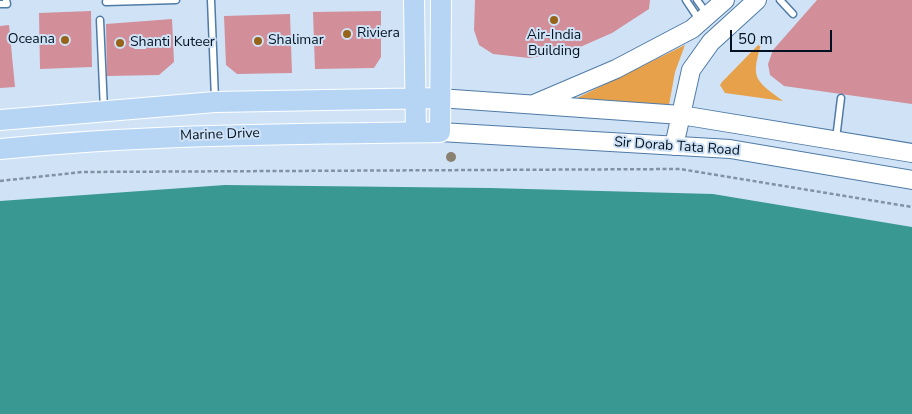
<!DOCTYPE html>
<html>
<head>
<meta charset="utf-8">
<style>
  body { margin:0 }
  #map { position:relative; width:912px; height:414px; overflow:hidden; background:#d0e3f6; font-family:"Nunito Sans",sans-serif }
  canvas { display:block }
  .scale { position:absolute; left:730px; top:30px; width:102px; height:22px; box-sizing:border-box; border:2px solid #021222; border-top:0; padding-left:6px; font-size:15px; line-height:18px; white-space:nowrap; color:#021222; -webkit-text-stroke:4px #d0e3f6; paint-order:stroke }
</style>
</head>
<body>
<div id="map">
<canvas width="912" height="414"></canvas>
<div class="scale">50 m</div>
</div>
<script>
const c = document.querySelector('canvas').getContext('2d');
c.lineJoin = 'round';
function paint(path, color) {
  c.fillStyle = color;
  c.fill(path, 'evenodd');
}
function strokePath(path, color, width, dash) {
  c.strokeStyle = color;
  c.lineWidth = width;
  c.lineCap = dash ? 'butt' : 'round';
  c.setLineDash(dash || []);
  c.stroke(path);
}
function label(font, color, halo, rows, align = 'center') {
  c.font = font + ' "Nunito Sans",sans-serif';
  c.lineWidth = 4;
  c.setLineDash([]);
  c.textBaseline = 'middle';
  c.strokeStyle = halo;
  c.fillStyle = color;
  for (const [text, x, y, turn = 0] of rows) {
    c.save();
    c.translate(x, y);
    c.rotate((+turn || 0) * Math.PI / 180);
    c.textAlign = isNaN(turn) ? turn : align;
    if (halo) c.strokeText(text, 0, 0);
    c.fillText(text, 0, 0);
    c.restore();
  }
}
paint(new Path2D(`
  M762,41C751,78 753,79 783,101L725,93L720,85L722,82Z
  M685,45L675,72L669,105L577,98Z`), '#e7a14a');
paint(new Path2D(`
  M225,185L490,188L713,194L912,227V414H0V201Z`), '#3a9893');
paint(new Path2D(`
  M475,0H650L649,9L612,33L571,51L529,58L493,54L479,45L474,30Z
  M817,0H912V104L784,86L770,75L768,64L773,50Z
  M91,11L92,67L40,69L39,13Z
  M381,11V57L374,68L315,69L313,12Z
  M290,14L292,73L237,74L226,65L224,16Z
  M172,19L174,62L159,75L107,76L106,24ZM134,38H146V49H134Z
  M9,25L15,87L0,88V26Z`), '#d28e99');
const lane = new Path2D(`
  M211,0L215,99
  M686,0L700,21
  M697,0L707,14
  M780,0L793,14
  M106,2L176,0
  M0,4H7L6,0
  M100,20L104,110
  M836,139L841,98`);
const secondary = new Path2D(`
  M439,98L681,115L912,153
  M534,104L616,69L692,29L725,0
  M440,132L730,149L912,180
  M674,146L691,70L711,42L757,0`);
const primary = new Path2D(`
  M414,0L416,132
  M0,120L215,102L439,98
  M0,149C147,134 293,134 440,132L441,0`);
strokePath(lane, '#4f7ba6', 9);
strokePath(secondary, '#4f7ba6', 20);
strokePath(primary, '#fff', 22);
strokePath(new Path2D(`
  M0,181L82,172L680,169L912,207`), '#8092a4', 2.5, [4, 2.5]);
strokePath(lane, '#fff', 6);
strokePath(secondary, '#fff', 18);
strokePath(primary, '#b6d5f5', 20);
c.fillStyle = '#8a8171';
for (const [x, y] of [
  [451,157]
]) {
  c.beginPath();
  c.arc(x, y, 5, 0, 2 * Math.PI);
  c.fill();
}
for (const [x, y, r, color] of [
  [554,20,5,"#976319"],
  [347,34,5,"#976319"],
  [65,40,5,"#976319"],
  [258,41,5,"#976319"],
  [120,43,5,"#976319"]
]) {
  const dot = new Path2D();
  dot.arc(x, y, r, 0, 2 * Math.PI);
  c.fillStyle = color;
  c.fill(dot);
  strokePath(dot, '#d0e3f6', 2);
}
label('14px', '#021222', '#d0e3f6', [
  ["Riviera",357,34],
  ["Air-India",554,36,"center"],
  ["Building",554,52,"center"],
  ["Oceana",55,40,"right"],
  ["Shalimar",268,41],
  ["Shanti Kuteer",130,43]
], 'left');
label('14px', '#021222', '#d0e3f6', [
  ["Marine Drive",220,135,-2],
  ["Sir Dorab Tata Road",677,147,4]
]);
</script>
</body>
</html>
